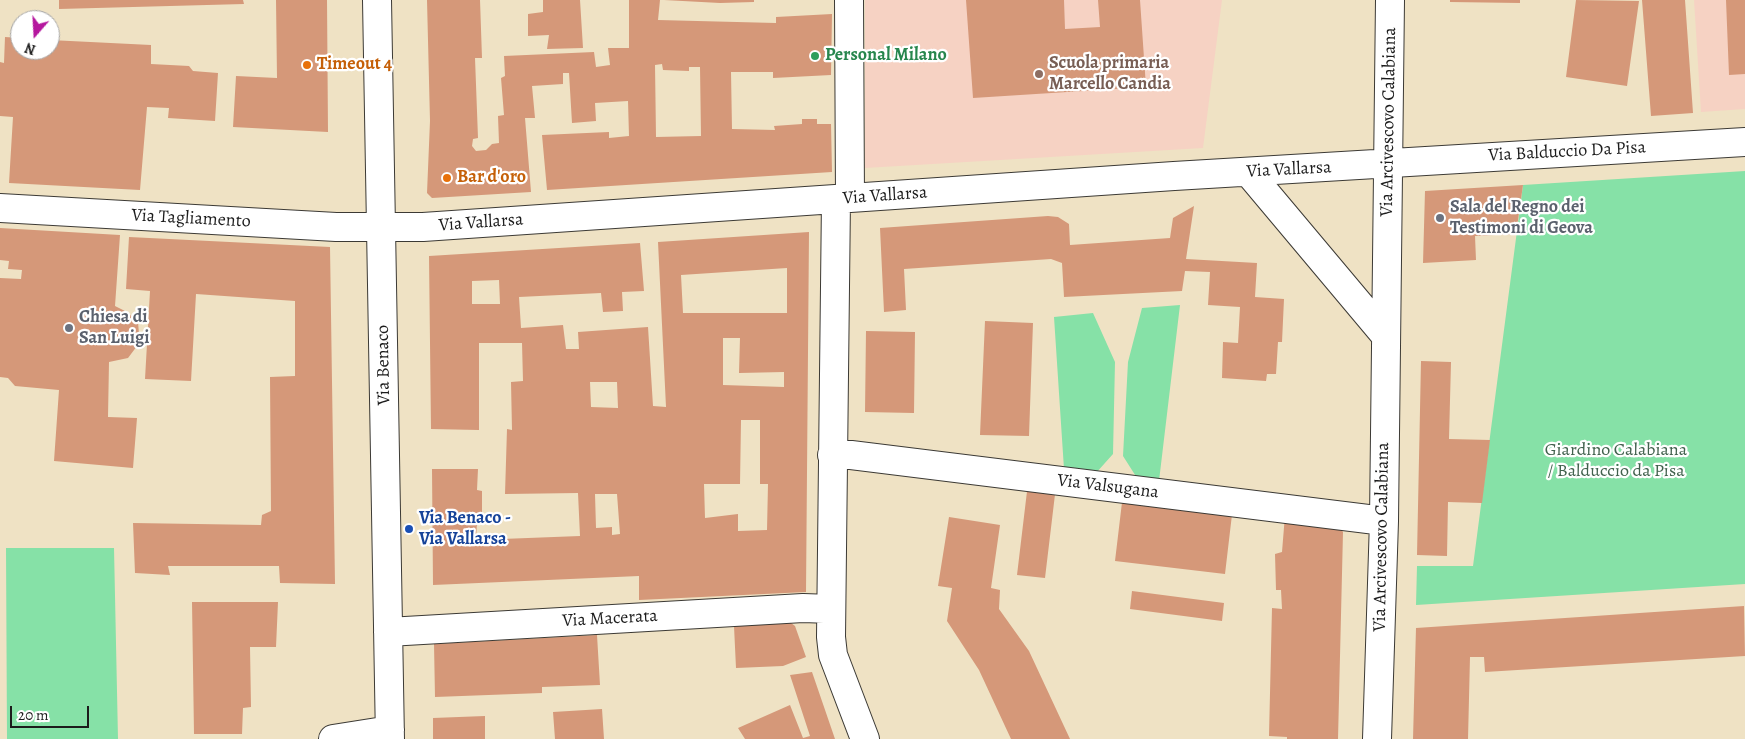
<!DOCTYPE html>
<html>
<head>
<meta charset="utf-8">
<style>
  body { margin:0 }
  #map { position:relative; width:1745px; height:739px; overflow:hidden; background:#efe2c4; font-family:Alegreya,serif }
  canvas { display:block }
  .north { position:absolute; left:10px; top:10px; width:50px; height:50px; box-sizing:border-box; background:#fff; border:1px solid #a4a4a4; border-radius:50%; rotate:199deg; font-size:14px; font-weight:700; line-height:20px; text-align:center; color:#1c1c1c }
  .north::after { content:''; display:block; margin:auto; width:18px; height:22px; background:#b5179e; clip-path:polygon(50% 0,100% 100%,50% 72%,0 100%) }
  .scale { position:absolute; left:10px; top:706px; width:79px; height:22px; box-sizing:border-box; border:2px solid #1c1c1c; border-top:0; padding-left:6px; font-size:15px; line-height:18px; white-space:nowrap; color:#1c1c1c; -webkit-text-stroke:4px #fff; paint-order:stroke }
</style>
</head>
<body>
<div id="map">
<canvas width="1745" height="739"></canvas>
<div class="north">N</div>
<div class="scale">20 m</div>
</div>
<script>
const c = document.querySelector('canvas').getContext('2d');
c.lineJoin = 'round';
function paint(path, color) {
  c.fillStyle = color;
  c.fill(path, 'evenodd');
}
function strokePath(path, color, width, dash) {
  c.strokeStyle = color;
  c.lineWidth = width;
  c.lineCap = dash ? 'butt' : 'round';
  c.setLineDash(dash || []);
  c.stroke(path);
}
function label(font, color, halo, rows, align = 'center') {
  c.font = font + ' Alegreya,serif';
  c.lineWidth = 4.5;
  c.setLineDash([]);
  c.textBaseline = 'middle';
  c.strokeStyle = halo;
  c.fillStyle = color;
  for (const [text, x, y, turn = 0] of rows) {
    c.save();
    c.translate(x, y);
    c.rotate((+turn || 0) * Math.PI / 180);
    c.textAlign = isNaN(turn) ? turn : align;
    if (halo) c.strokeText(text, 0, 0);
    c.fillText(text, 0, 0);
    c.restore();
  }
}
paint(new Path2D(`
  M865,0H1222L1203,148L865,168Z
  M1694,0H1745V109L1701,112Z`), '#f6d2c3');
paint(new Path2D(`
  M1745,171V584L1416,605L1417,566H1473L1523,185Z
  M1180,305L1159,481L1137,478L1123,456L1128,362L1142,308Z
  M1093,313L1115,362L1113,454L1096,473L1064,469L1054,317Z
  M6,548H114L118,739H7Z`), '#86e1a7');
paint(new Path2D(`
  M59,0H243L244,4L59,9Z
  M276,0H327L328,132L233,127L236,76L277,78Z
  M427,0H480L482,58H475L478,138L473,139L472,146L476,151L486,150L492,144L499,143L498,116L504,115L501,78L505,76L504,56L594,52L596,67L610,65L608,48H629V0H660L658,20L776,23V17L832,14L831,75L773,78V72H731L732,129L775,130L774,126L802,124V119H817V124H831L832,172L547,190L542,135L609,132V138L629,136L628,101L595,103L596,121L572,123L569,73H563V84L532,86L535,118H525L531,192L432,198L427,193L430,121ZM662,64L663,70L689,71V67H700L701,136L656,137L655,65Z
  M543,0H580L583,48L547,49L549,35L528,36V14L543,12Z
  M664,0H754V2L720,3Z
  M966,0H1064L1065,29L1100,27L1098,0H1140L1146,87L973,98Z
  M1450,0H1520V3L1450,2Z
  M1576,0L1639,1L1627,86L1566,77Z
  M1642,0H1685L1693,113L1651,116Z
  M1726,0H1745V74L1729,75Z
  M5,37L20,38V50H50V40L151,45V64L189,66L193,71L218,73L215,121L168,118L169,108L147,107L140,190L9,183L13,117L0,116V62L4,63Z
  M1523,185L1516,234L1475,236L1476,260L1423,263L1425,191Z
  M1194,206L1186,259L1257,263L1255,297L1284,299L1282,342H1278L1276,374H1267L1266,381L1222,378L1223,342L1238,343L1240,307L1208,305L1210,272L1185,271L1182,291L1064,297L1062,263L1051,259L904,269L906,310L884,312L880,228L1048,216L1058,217L1069,224L1070,245L1170,238L1173,218Z
  M0,228L120,235L115,306L127,312L138,322L139,334L137,346L128,358L109,362L108,417L137,418L133,468L54,461L59,390L15,386L8,378L0,377V278L21,279L22,270L8,269L9,261L0,260Z
  M809,232L806,592L639,600V576L433,585L432,469H478L477,490L482,491V522H477L476,540L580,536L578,493L505,494L507,429L512,430L511,382L523,381L522,343H479V430L431,429L429,256L640,243L644,291L622,292L623,311L603,312L601,293L519,297L521,328L563,325L566,349H579L578,332L648,327L653,406L666,407L658,242ZM787,268V313H683L681,275ZM499,280L500,304H472V281ZM723,338H740L739,373L784,372V387L723,385ZM590,382H617L618,408L591,407ZM741,420H760V484H768L767,530L738,531V514L705,518L704,484H740ZM595,494H617L620,534L612,535V527L596,528Z
  M129,237L330,247L335,584L280,583L279,566H168L170,575L135,573L133,523L261,525L262,515L271,511L270,377L295,376V301L196,294L191,381L145,379L150,291L126,289Z
  M985,321L1033,323L1029,436L980,435Z
  M866,331L915,332L914,413L865,412Z
  M1421,361L1451,362L1449,439L1490,440L1482,503L1448,502L1447,556L1417,555Z
  M1028,483L1056,486L1045,578L1017,575Z
  M1123,494L1233,506L1225,574L1115,561Z
  M1285,515L1334,520L1343,532L1338,739H1287V737L1269,736L1272,608L1282,609L1281,590H1276L1275,554L1282,552Z
  M949,517L1000,525L991,588L1000,590L999,609L1029,651L1070,739H1011L979,670L947,621L952,588L938,586Z
  M1132,591L1224,603L1222,621L1130,609Z
  M192,602H278L276,647H250L251,707L243,708L242,734H194Z
  M1744,606L1745,656L1485,672L1484,657H1470L1468,739H1413L1416,628Z
  M791,623L795,626L806,657L783,666L736,668L734,626Z
  M597,635L600,685L542,687V693L435,697L434,644Z
  M812,672L835,739H745L738,728L790,705L803,738L810,736L790,675Z
  M602,709L604,739H555L553,712Z
  M485,716V739H433V718Z`), '#d59879');
const minor = new Path2D(`
  M377,0L390,739
  M849,0L850,198
  M1249,173L1385,335
  M836,199L831,637L833,655L865,739
  M0,208L336,227H423L1174,176L1745,142
  M832,455H851L1384,521
  M388,632L803,608L831,609
  M333,739L390,730
  M1377,739L1384,521L1390,0`);
strokePath(minor, '#3c3a35', 30);
strokePath(minor, '#fff', 28);
for (const [x, y, r, color] of [
  [815,56,5,"#2e9e5b"],
  [307,65,5,"#e8710a"],
  [1039,74,5,"#8d6e63"],
  [447,178,5,"#e8710a"],
  [1440,218,5,"#6b7280"],
  [69,328,5,"#6b7280"],
  [409,529,5,"#1a4fb4"]
]) {
  const dot = new Path2D();
  dot.arc(x, y, r, 0, 2 * Math.PI);
  c.fillStyle = color;
  c.fill(dot);
  strokePath(dot, '#fff', 2);
}
label('bold 18px', '#27864d', '#fff', [
  ["Personal Milano",825,56]
], 'left');
label('bold 18px', '#785e54', '#fff', [
  ["Scuola primaria",1049,64],
  ["Marcello Candia",1049,85]
], 'left');
label('bold 18px', '#c56008', '#fff', [
  ["Timeout 4",317,65],
  ["Bar d'oro",457,178]
], 'left');
label('18px', '#1c1c1c', '#fff', [
  ["Via Arcivescovo Calabiana",1389,122,-89],
  ["Via Balduccio Da Pisa",1567,152,-3],
  ["Via Vallarsa",1289,170,-3],
  ["Via Vallarsa",885,196,-4],
  ["Via Tagliamento",191,219,3],
  ["Via Vallarsa",481,223,-4],
  ["Via Benaco",384,365,-91],
  ["Via Valsugana",1108,487,7],
  ["Via Arcivescovo Calabiana",1382,537,-89],
  ["Via Macerata",610,619,-3]
]);
label('bold 18px', '#5b616d', '#fff', [
  ["Sala del Regno dei",1450,208],
  ["Testimoni di Geova",1450,229],
  ["Chiesa di",79,318],
  ["San Luigi",79,339]
], 'left');
label('18px', '#41614d', '#fff', [
  ["Giardino Calabiana",1616,451],
  ["/ Balduccio da Pisa",1616,472]
]);
label('bold 18px', '#164399', '#fff', [
  ["Via Benaco -",419,519],
  ["Via Vallarsa",419,540]
], 'left');
</script>
</body>
</html>
